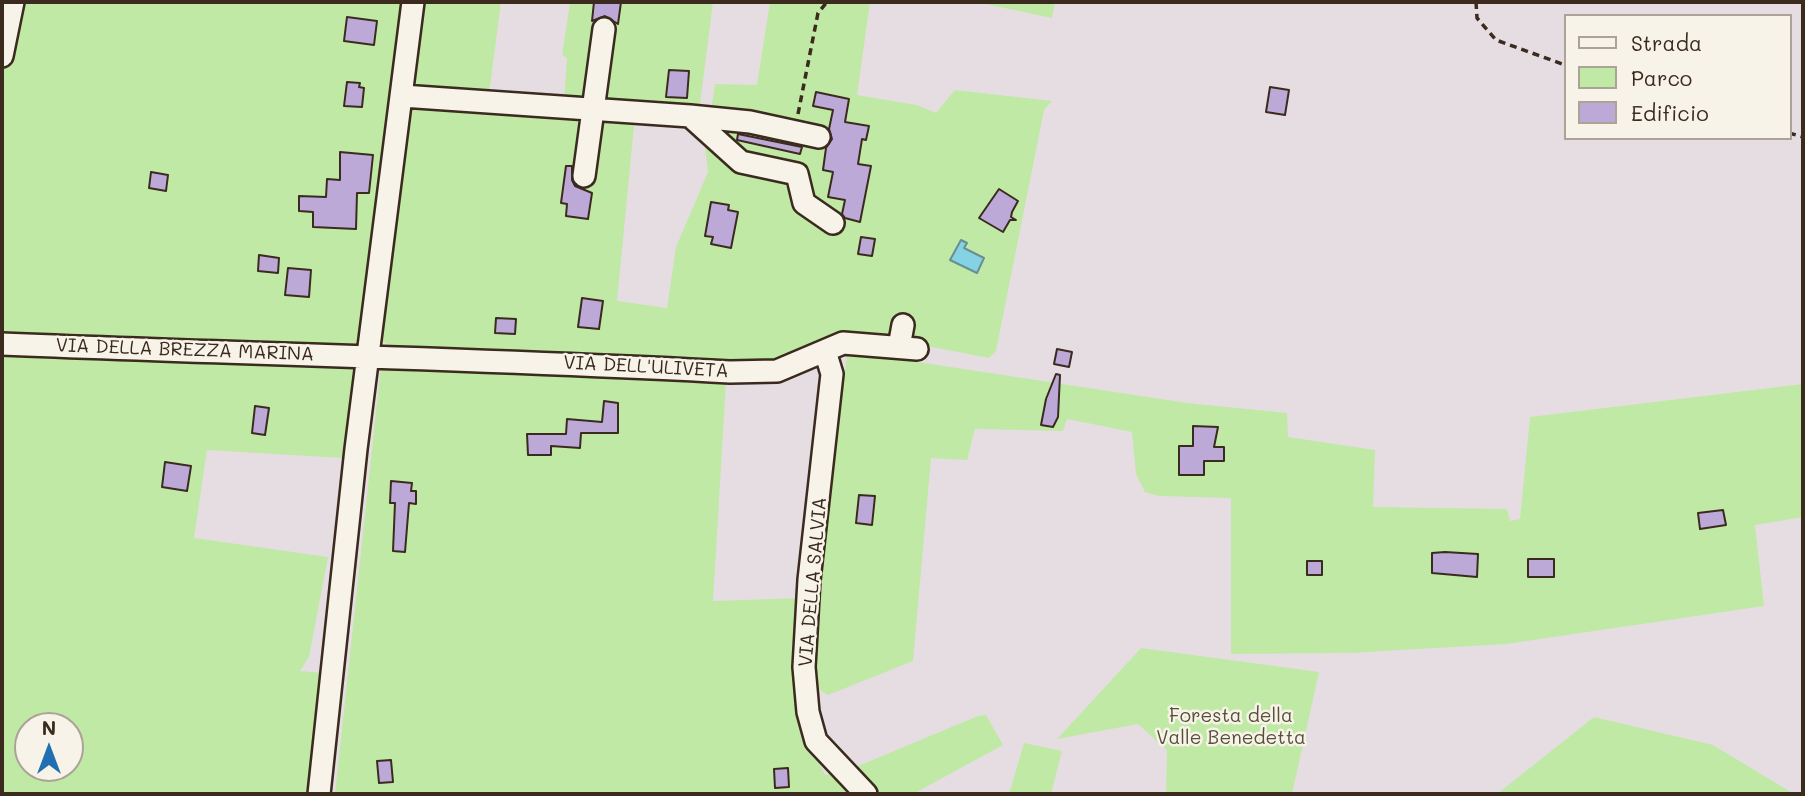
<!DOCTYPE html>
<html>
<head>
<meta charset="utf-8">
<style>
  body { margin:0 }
  #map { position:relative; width:1805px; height:796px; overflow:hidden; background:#e6dde3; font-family:Mali,sans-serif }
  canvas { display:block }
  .frame { position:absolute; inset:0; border:4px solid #3b2a1e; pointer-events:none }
  .legend { position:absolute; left:1564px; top:14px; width:228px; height:126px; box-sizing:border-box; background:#f7f3e8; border:2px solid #aca397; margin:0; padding:9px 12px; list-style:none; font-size:21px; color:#3b2a1e }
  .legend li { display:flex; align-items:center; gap:14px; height:35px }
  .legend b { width:35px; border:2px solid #aca397 }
  .north { position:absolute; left:14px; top:712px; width:70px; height:70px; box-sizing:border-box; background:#f7f3e8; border:2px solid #aca397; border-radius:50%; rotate:0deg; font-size:19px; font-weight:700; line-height:28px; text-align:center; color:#3b2a1e }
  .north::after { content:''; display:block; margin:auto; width:24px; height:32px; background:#1f6fb2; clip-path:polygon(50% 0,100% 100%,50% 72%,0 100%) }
</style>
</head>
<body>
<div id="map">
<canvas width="1805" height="796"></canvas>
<div class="frame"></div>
<ul class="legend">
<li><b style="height:9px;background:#f7f3e8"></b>Strada</li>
<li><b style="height:19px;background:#c0e9a5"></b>Parco</li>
<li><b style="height:19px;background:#bda9d8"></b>Edificio</li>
</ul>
<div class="north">N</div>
</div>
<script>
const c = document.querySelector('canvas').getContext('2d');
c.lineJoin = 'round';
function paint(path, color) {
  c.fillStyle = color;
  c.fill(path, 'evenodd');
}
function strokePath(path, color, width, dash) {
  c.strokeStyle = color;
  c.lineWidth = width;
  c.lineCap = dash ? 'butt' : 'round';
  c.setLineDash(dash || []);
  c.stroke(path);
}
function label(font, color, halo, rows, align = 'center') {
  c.font = font + ' Mali,sans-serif';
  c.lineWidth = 5;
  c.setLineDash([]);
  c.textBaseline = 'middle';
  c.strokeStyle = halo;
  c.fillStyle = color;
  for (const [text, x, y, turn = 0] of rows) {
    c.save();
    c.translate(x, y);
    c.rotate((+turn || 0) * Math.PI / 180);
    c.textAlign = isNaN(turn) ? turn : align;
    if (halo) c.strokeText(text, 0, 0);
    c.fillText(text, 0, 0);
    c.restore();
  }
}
paint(new Path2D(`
  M2,2H413L360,459L207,450L194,538L328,557L309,657L300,671L323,673L313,794H2ZM28,726H70V768H28Z
  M423,2H501L489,94L416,91L412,84Z
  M570,2H713L699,112L564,100L567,58L562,55Z
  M770,2H870L857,95L917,105L936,113L955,90L1052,101L1044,110L996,351L989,358L880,337L777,367H750L390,346L382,341L411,100L635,116L617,301L667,308L676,247L708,172L705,146L677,118L711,111L715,84L757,85Z
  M976,2H1055L1052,18Z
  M852,352L1187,403L1287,413L1288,437L1375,450L1373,507L1507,509L1510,521L1520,519L1530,417L1803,384V517L1755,525L1764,606L1506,644L1349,653L1231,654V498L1159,496L1145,492L1136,474L1132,432L1067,419L1063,431L975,429L967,460L931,458L913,661L828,695L818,689L816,657L831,470L847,356Z
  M381,365L726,382L713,601L802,598L810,746L825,775L846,771L978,716L986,715L1003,745L913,794H335Z
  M1141,648L1319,672L1292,794H1166L1167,750L1138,724L1057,739Z
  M1594,717L1713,745L1794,794H1497Z
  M1024,743L1062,751L1051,794H1009Z`), '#c0e9a5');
const water = new Path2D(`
  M961,240L967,243L964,248L984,258L977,273L950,260Z`);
paint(water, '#84d2e3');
strokePath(water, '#678f94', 2);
const building = new Path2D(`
  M594,2H621L618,24L605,16L592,21Z
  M347,17L377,21L374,45L344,41Z
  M669,70L689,71L687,98L666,97Z
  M347,82L360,83L359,87L364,88L362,107L344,106Z
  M1270,87L1289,90L1285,115L1266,112Z
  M816,92L849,99L845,122L869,126L866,140L862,139L858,164L871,166L860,222L845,218L842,214L845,200L828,197L833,172L823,170L826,148L832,139L829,129L833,110L813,106Z
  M738,134L802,147L800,154L737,140Z
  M340,152L373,155L369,193H357L356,229L313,227V212L299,211V196L326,197L327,179L340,180Z
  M566,166H572V180L575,186L592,193L588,219L566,216L567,204L561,203Z
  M151,172L168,175L166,191L149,188Z
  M999,189L1018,201L1012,212L1011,217L1016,220H1010L1003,232L979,218Z
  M711,202L729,205L728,210L738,212L731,248L711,244L713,237L705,236Z
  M861,237L875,239L872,256L858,254Z
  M259,255L279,258L278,273L258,271Z
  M288,268L311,270L309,297L285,295Z
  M582,298L603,301L599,329L578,327Z
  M496,318L516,319L515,334L495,333Z
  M1057,349L1072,352L1069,367L1054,364Z
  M1056,374L1060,375L1058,417L1053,427L1041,425L1046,399Z
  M604,401L618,403V433H581L580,448L551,446V455H528L527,434H566L567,419L602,422Z
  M255,406L269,408L265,435L252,433Z
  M1193,426L1218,427L1214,447H1224V461H1204V475H1179V446H1193Z
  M165,462L191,466L187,491L162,487Z
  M391,481L412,483L411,491H416V504L409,503L405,552L393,551L395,503H390Z
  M859,495L875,496L872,525L856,523Z
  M1723,510L1726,525L1700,529L1698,513Z
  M1445,552L1478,554L1477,577L1432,573V553Z
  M1528,559H1554V577H1528Z
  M1307,561H1322V575H1307Z
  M391,760L393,782L379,783L377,761Z
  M788,768L789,787L775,788L774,769Z`);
paint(building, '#bda9d8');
strokePath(building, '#3b2a1e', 2);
const minor = new Path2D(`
  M2,56L13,2
  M402,96L690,116L741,162L797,174L804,203L833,223
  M690,116L750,122L819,137
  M584,176L604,29
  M2,344C244,354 487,359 730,372L777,371L843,343L917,349
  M899,347L903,325
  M825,351L832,374L809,580L804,667L808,712L816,741L866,794
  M319,794L356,449L413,2`);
strokePath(minor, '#3b2a1e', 26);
strokePath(new Path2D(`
  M1476,2L1477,18L1496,40L1565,65
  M798,114L818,13L827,2
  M1789,133L1803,137`), '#3b2a1e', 3.5, [7, 5]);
strokePath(minor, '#f7f3e8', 21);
label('19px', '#3b2a1e', '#f7f3e8', [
  ["VIA DELLA BREZZA MARINA",185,350,2],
  ["VIA DELL'ULIVETA",646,367,3],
  ["VIA DELLA SALVIA",813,582,-85]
]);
label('19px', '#565039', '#f7f3e8', [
  ["Foresta della",1231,716],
  ["Valle Benedetta",1231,738]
]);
</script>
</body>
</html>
